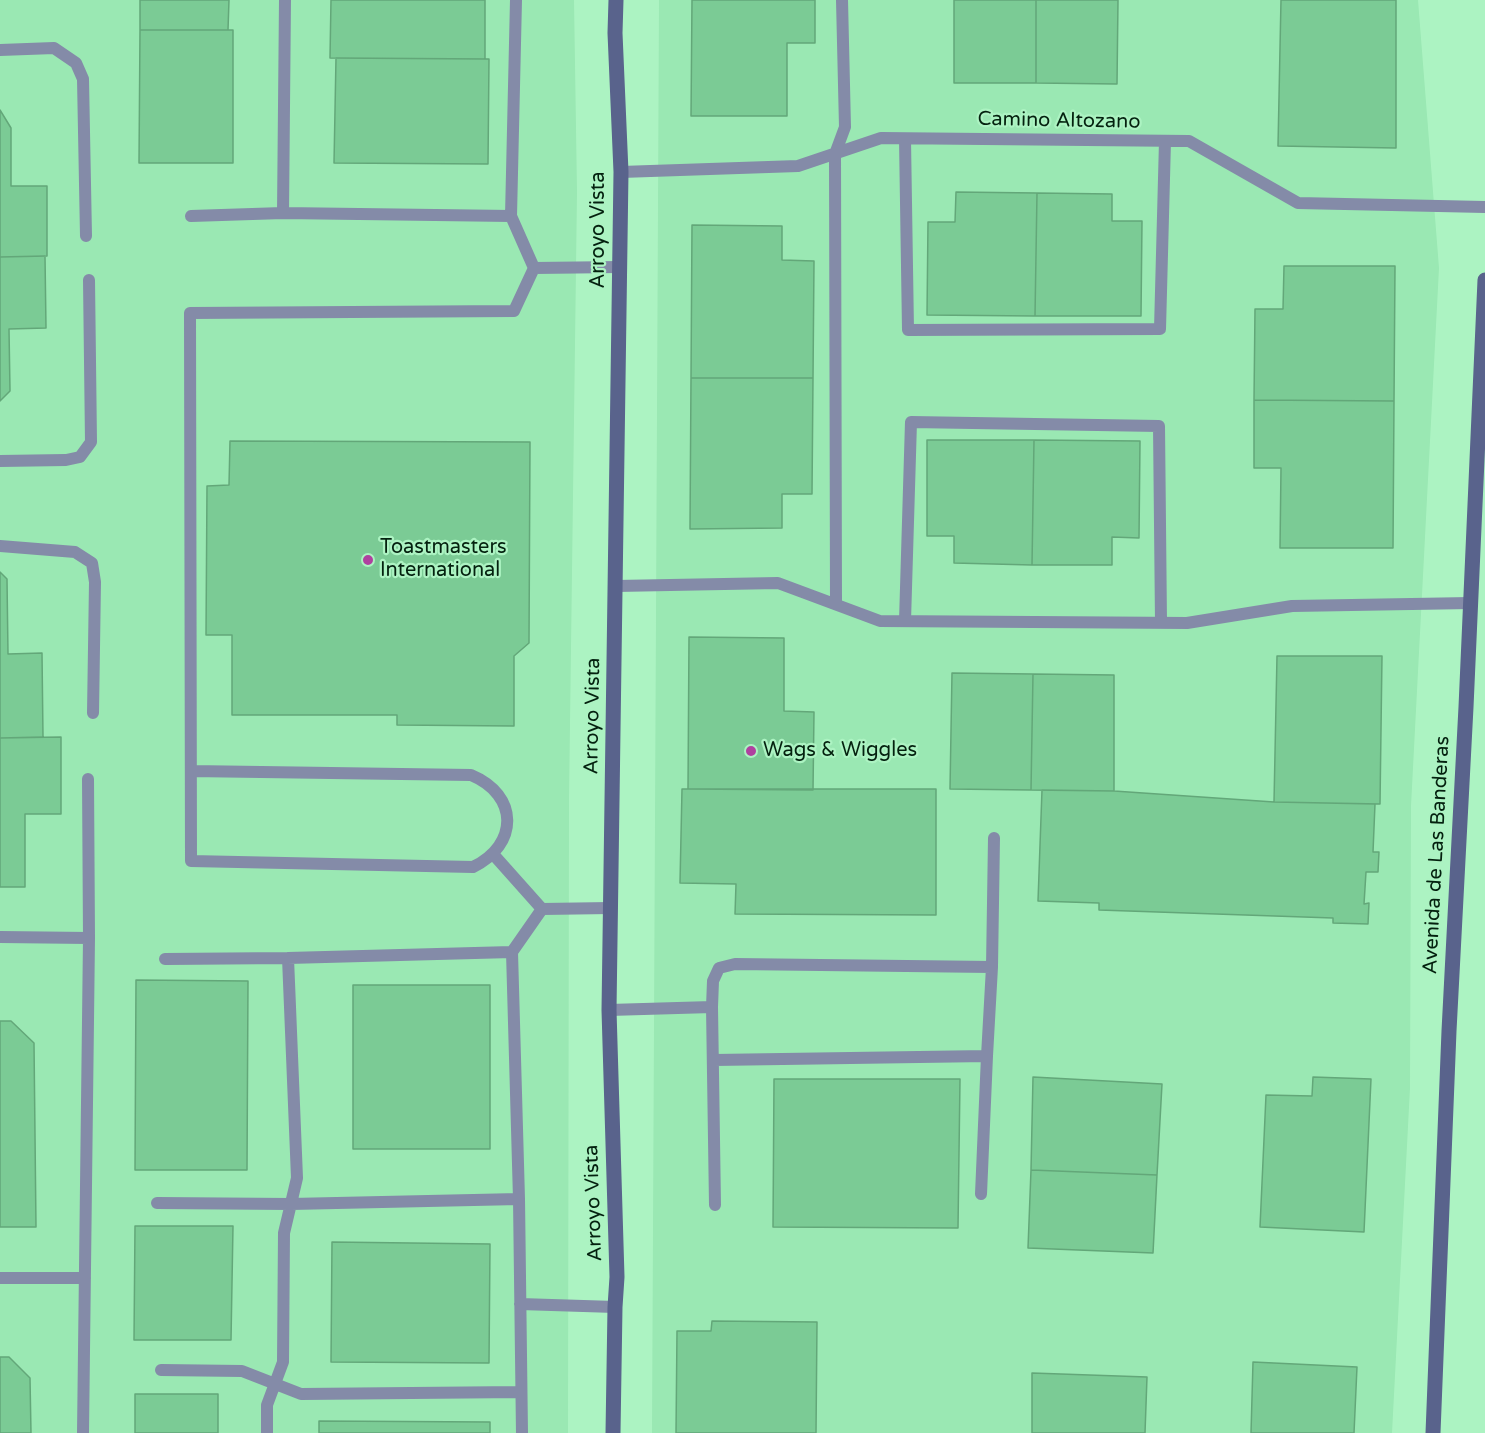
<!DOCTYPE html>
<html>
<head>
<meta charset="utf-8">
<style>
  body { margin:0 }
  canvas { display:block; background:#acf3c2 }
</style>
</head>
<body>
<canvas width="1485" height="1433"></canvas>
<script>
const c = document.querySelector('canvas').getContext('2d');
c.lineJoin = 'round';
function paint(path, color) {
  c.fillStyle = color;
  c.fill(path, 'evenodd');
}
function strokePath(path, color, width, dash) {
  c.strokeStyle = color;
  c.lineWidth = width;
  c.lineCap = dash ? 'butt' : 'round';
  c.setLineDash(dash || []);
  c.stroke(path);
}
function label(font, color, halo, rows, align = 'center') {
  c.font = font + ' "Varela Round",sans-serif';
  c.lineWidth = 4.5;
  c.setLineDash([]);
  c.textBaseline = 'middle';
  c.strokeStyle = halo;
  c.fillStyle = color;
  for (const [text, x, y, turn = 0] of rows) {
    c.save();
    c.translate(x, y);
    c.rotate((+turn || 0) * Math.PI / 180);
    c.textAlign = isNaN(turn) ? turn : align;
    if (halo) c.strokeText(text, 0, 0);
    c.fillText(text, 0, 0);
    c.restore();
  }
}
paint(new Path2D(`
  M0,0H574L577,192L569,800L568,1433H0Z
  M659,0H1418L1439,268L1411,806L1410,1088L1392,1433H652Z`), '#9ae8b3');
const building = new Path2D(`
  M140,0H229L228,30H140Z
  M331,0H485V59L330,58Z
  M692,0H815V43H787V116H691Z
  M954,0H1036V83H954Z
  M1036,0H1118L1117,84L1036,83Z
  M1281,0H1396V148L1278,146Z
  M140,30H233V163H139Z
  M336,58L489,59L488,164L334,163Z
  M0,110L11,128V186H47V256L0,257Z
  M956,192L1037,193L1035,316L927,315L928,222H955Z
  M1037,193L1112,194V221H1142L1141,316H1035Z
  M692,225L782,226V260L814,261L813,378H691Z
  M45,256L46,328L9,329L10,391L0,401V257Z
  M1284,266H1395L1394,401L1254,400L1255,309H1283Z
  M691,378H813L812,494H782V528L690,529Z
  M1254,400L1394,401L1393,548H1280L1281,468H1254Z
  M927,440H1034L1032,565L954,563V536H927Z
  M1034,440L1140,441L1139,538L1112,537V565H1032Z
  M230,441L530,442L529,643L514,656V726L397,725V715H232V635H206L207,486L229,485Z
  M0,572L7,579L8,654L42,653L43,737L0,738Z
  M689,637L784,638V711L814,712L813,790L688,789Z
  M1277,656H1382L1380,804L1274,802Z
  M952,673L1033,674L1031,790L950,789Z
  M1033,674L1114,675V791L1031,790Z
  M61,737V814H25V887H0V738Z
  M682,789H936V915L735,914L736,884L680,883Z
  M1042,790L1114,791L1274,802L1375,804L1373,852H1379L1378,872H1366L1364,904L1369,903L1368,924L1333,923V918L1099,910V903L1038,901Z
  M136,980L248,981L247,1170H135Z
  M353,985H490V1149H353Z
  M0,1021H11L34,1043L36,1227H0Z
  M1033,1077L1162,1084L1157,1175L1031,1170Z
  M1313,1077L1371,1079L1364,1232L1260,1227L1266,1095L1312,1096Z
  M774,1079H960L958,1228L773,1227Z
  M1031,1170L1157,1175L1153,1253L1028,1248Z
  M135,1226H233L231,1340H134Z
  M332,1242L490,1244L489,1363L331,1362Z
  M712,1321L817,1322L816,1433H676L677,1331H711Z
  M0,1357H9L30,1378L31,1433H0Z
  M1253,1362L1357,1367L1354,1433H1251Z
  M1032,1373L1147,1377L1145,1433H1032Z
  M135,1394H218V1433H135Z
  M319,1421L490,1422V1433H319Z`);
paint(building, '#7bcb95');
strokePath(building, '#63a779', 1.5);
strokePath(new Path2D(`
  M516,0L511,216L534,268
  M0,50L54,48L76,63L83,79L86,236
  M905,139L908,330L1160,329L1165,141
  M621,172L798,166L881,138L1189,141L1298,203L1485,207
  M283,213L285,0
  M191,216L283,213L511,216
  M0,461L66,460L80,457L91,442L89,280
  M0,546L75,552L92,563L95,582L93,713
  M616,586L778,583L880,621L1187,623L1292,606L1471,603
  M836,604L835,154L845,127L842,0
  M905,621L911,422L1159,426L1161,622
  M191,771L471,775C519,795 519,845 473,867L191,861L190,313L514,311L534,268L620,267
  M493,854L542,909
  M0,937L89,938
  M512,952L519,1199L522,1433
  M165,959L288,958L512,952L542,909L611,908
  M712,1007L715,1205
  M609,1010L712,1007L713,981L719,968L735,964L992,967L994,838
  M987,1056L992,967
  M714,1060L987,1056L981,1194
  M157,1203L291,1204L519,1199
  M0,1278H85
  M520,1304L615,1307
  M161,1370L242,1371L301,1394L521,1392
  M83,1433L89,938L88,779
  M267,1433V1405L283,1362L284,1233L297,1178L288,958`), '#848ba8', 12);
strokePath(new Path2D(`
  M613,1433L615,1307L617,1277L609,1010L621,172L615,33L616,0
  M1433,1433L1449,1031L1466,707L1485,280`), '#59638c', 15);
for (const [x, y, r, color] of [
  [368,560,6,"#af419f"],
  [751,751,6,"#af419f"]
]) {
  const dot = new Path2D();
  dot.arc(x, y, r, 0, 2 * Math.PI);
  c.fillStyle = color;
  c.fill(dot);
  strokePath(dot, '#acf3c2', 2);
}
label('20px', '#04210f', '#acf3c2', [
  ["Camino Altozano",1059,121,1],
  ["Arroyo Vista",599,230,-90],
  ["Arroyo Vista",593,716,-89],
  ["Avenida de Las Banderas",1437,855,-87],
  ["Arroyo Vista",594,1203,-92]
]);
label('20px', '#04210f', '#acf3c2', [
  ["Toastmasters",380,548],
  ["International",380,571],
  ["Wags & Wiggles",763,751]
], 'left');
</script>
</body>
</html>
